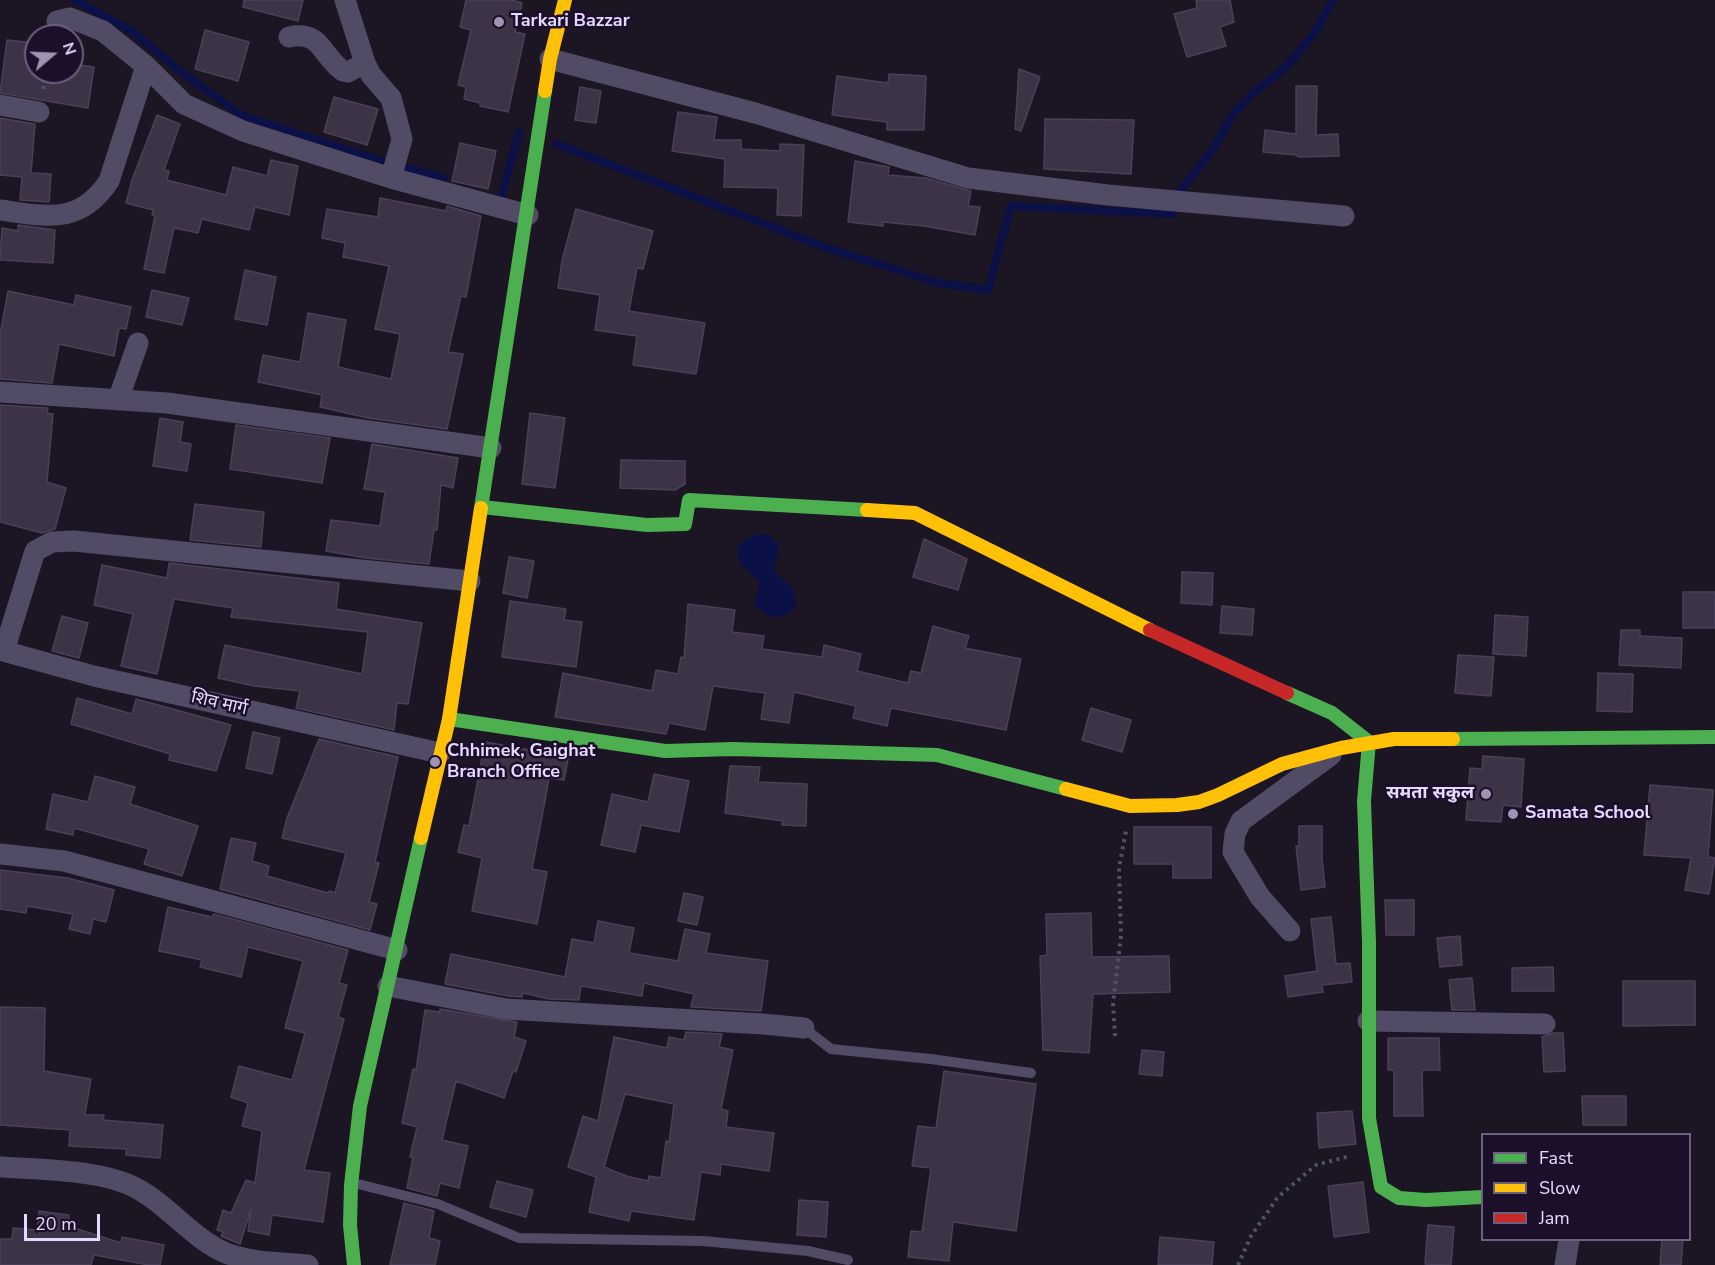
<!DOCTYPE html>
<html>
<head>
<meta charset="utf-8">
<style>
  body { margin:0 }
  #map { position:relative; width:1715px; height:1265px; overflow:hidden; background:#1c1524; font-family:"Nunito Sans",sans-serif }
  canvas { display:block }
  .legend { position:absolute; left:1481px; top:1133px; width:210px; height:108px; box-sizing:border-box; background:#1b0f2a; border:2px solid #6c607f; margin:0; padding:8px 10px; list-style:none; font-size:18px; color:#e6d9ff }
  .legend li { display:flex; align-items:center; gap:12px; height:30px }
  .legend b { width:30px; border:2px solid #6c607f }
  .north { position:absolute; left:24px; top:24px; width:60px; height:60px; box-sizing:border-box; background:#1b0f2a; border:2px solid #6c607f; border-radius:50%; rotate:71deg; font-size:16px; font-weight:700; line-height:24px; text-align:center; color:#e6d9ff }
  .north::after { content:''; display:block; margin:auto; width:21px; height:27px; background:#9f94b2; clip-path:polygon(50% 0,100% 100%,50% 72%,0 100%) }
  .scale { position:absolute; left:24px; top:1214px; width:76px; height:27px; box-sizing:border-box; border:3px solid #e6d9ff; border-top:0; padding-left:8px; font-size:18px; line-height:21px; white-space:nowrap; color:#e6d9ff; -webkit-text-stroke:4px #1b0f2a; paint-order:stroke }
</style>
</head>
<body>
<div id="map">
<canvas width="1715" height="1265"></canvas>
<ul class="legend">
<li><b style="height:8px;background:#4caf50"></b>Fast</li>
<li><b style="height:8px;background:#ffc107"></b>Slow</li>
<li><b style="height:8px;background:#c62828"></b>Jam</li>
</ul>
<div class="north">N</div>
<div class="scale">20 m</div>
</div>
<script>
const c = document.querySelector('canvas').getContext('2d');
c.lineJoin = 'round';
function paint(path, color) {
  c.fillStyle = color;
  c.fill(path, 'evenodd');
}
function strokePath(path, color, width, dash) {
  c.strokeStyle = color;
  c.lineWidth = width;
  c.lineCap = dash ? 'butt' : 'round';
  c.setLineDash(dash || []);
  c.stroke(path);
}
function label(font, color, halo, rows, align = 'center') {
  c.font = font + ' "Nunito Sans","Noto Sans Devanagari",sans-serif';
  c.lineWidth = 5;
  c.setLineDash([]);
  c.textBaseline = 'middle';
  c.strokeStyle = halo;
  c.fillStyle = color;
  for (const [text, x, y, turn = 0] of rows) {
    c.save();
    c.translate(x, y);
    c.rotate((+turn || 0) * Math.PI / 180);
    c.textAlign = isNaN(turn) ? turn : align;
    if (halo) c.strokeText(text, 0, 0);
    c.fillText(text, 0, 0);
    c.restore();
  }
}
paint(new Path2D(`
  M759,534H769L779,547L774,570L794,590L796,607L784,616L770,617L754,605L760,583L740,562L736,549L746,539Z`), '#0b1047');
strokePath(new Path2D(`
  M75,0L133,32L180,71L241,115L381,161L444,178
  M557,144L824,247L939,283L988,290L1011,206L1172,214L1181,190L1213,149L1234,113L1253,93L1285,68L1312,37L1333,0
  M502,194L519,132`), '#0b1047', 8);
const building = new Path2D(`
  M244,0H303L298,21L243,7Z
  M466,0H512L522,3L515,32L525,34L508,112L480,106V103L464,99L466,87L458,85L471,30L460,27Z
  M1196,0H1230L1234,22L1220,27L1226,46L1187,57L1174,14L1197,8Z
  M205,30L249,42L238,81L195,69Z
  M7,40L36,43V72H72V64L94,67L88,108L0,93Z
  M1019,69L1040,77L1021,131L1015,129Z
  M889,74L926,76L924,130H887V122L832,115L837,76L888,83Z
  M1296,86H1317L1316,135L1338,134L1339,156L1298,157L1297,155L1263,152L1265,130L1296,134Z
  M580,87L601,91L596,123L575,120Z
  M334,97L378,109L367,145L324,132Z
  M678,112L717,117L714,140H741V149L780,151V144L804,145L801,216L777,215L778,188L724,187L725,159L672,151Z
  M157,115L180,124L164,170L169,171L167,180L226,195L233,167L267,176L271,160L298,166L289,215L255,207L249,230L202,219L198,233L174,228L164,273L144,269L155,216L152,215L153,210L126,203L132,180Z
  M0,118L35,124L31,173L51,174L49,202L20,200L22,177L0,175Z
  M1045,119L1134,120L1131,174L1044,169Z
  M460,143L496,151L488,189L452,181Z
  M855,161L889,167L888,175L926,178L971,191L968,206L980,207L975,235L924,226L883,222V226L848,222Z
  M380,198L446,211L447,206L481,216L466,297L461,296L448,352L463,354L447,429L368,418L320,407L322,395L258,382L263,355L300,362L308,313L346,320L338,367L391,379L400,334L375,329L389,266L343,257L345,243L322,238L327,209L378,217Z
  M576,209L653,231L643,269L637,268L629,311L705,323L696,374L633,365L637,336L595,330L600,295L558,288L562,260Z
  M18,225L55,230L53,263L0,260L2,228L18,231Z
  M245,270L276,277L267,325L235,319Z
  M152,290L189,298L182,325L146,317Z
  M8,291L74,305L76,295L131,307L126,329L119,328L114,356L59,344L52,383L0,379V335Z
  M0,405L48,408L47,413L53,414L47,482L66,488L55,529L42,533L0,522Z
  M530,413L565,418L555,488L522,484Z
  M160,418L183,422L180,442L191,444L187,471L153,466Z
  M236,425L330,438L322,483L230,469Z
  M372,444L458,458L453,488L441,485L437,530H434L429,564L366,558L326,551L331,520L380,526L385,492L364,489Z
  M621,460L685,461V484L675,490L620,488Z
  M195,504L264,512L261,547L190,540Z
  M924,539L967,559L958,590L913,577Z
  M509,557L534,561L527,598L503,593Z
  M169,563L339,583L336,609L422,623L408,704L397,703L394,730L296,708L300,691L254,686L218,678L225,645L362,674L368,632L231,617L233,608L174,599L157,674L121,666L133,614L94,605L102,565L167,578Z
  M1182,572L1213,573L1212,605L1181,603Z
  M1683,592H1715V628H1683Z
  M510,601L566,609L564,620L582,622L576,667L502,657Z
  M688,604L735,610L732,632L764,636L762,649L822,657L824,645L861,654L857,671L908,683L911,671L921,673L933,626L969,636L965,648L1021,659L1006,730L891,708L887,726L853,718L856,706L794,692L789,723L761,719L765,693L713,686L705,730L669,723L666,734L555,717L563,673L652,691L656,670L678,674L681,657L684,658Z
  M1222,606L1254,609L1252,635L1220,633Z
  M1495,615L1528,617L1526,656L1493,654Z
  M62,616L88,623L79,658L52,651Z
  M1621,630H1640V636L1682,638L1681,668L1619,665Z
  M1458,655L1494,657L1491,696L1455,693Z
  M1598,673L1633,674L1632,712L1597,711Z
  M77,698L132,714L136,699L231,725L216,771L169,760L170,754L71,724Z
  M1091,708L1131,720L1122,752L1082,740Z
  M253,732L280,738L272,774L246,768Z
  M319,739L398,757L375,862L379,863L369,902L377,904L370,930L220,889L231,838L256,843L252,861L269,866L267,876L328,893L329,891L335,893L346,853L282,838L287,818Z
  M485,742L548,753L549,751L569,754L564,780L549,778L544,806L532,869L547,872L537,924L472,911L482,858L458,852L464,825L469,826Z
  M1483,756L1524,759L1521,807L1503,805L1501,822L1466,820L1470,768L1482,769Z
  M730,766L760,767L758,782L807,784L806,826L782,825L783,821L725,813Z
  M654,774L689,781L679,832L641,825L635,852L601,845L612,794L648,802Z
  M95,776L135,787L130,804L198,826L182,876L144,864L149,849L74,828L73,835L46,829L53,794L88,802Z
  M1650,785L1713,790L1708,857L1715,858L1709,894L1685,890L1691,858L1644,855Z
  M1299,826H1322V858L1325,887L1301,890L1296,846H1299Z
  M1134,827H1211V878H1173V864H1134Z
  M0,870L68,878L114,890L106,922L93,919L90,934L69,929L73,914L27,906L26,913L0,909Z
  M684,893L703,897L697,925L678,921Z
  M1385,900H1414V935H1386Z
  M168,907L212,917L214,914L348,950L339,983L347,985L338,1017L344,1019L304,1170L330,1173L323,1222L272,1215L269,1235L248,1231L251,1209L240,1244L221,1236L223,1232L217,1230L223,1210L231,1213L246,1180L255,1183L262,1131L242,1126L248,1103L231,1097L239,1066L292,1080L305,1033L285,1028L303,961L248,947L241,977L200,967L202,960L159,951Z
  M1091,913L1092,957L1169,956L1170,992L1093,994L1089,1053L1043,1050L1040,956L1047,955L1046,914Z
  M1331,917L1336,964L1350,963L1352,982L1322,985L1323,992L1288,997L1285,976L1317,971L1311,919Z
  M598,921L634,928L629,953L678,961L685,929L710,934L706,953L768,961L761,1011L691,1007L694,994L644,983L642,996L581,986L579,1000L549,999L523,993L522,997L508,996L445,984L451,954L565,977L572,939L594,943Z
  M1460,936L1462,965L1440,967L1437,938Z
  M1553,967L1554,991H1512V968Z
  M1472,978L1475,1010H1452L1449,980Z
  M1623,981H1695V1025L1623,1026Z
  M0,1007L45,1008L44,1071L91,1079L85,1115H104L103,1120L163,1125L160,1158L126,1155V1149L69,1146L70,1130L0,1125Z
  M440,1009L517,1022L514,1037L526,1041L516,1072L513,1071L504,1098L456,1081L442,1140L468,1146L459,1188L440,1183L437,1196L407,1188L413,1157H410L417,1127L402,1123L413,1069L416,1070L425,1010L440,1012Z
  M686,1032L722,1034L719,1047L733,1050L721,1109L728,1111L726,1127L774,1133L769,1171L721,1164L720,1175L701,1172L694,1220L631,1211L629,1221L589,1212L596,1177L568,1167L583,1116L598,1121L614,1037L667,1048L669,1037L684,1040ZM625,1094L674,1104L669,1142L666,1141L661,1178L649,1176L648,1181L626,1176L604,1167Z
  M1553,1033H1563L1565,1071L1544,1072L1542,1037Z
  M1388,1038H1439L1440,1070H1422L1423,1116H1394V1070H1388Z
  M1142,1050L1164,1052L1162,1076L1139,1074Z
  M944,1071L1036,1084L1016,1231L953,1222L949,1261L908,1257L911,1231L922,1232L931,1168L912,1166L918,1126L936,1128Z
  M1582,1096H1626V1125H1583Z
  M1352,1111L1356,1144L1319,1148L1317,1113Z
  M497,1181L533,1190L526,1217L490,1207Z
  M1363,1182L1369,1232L1334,1237L1328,1186Z
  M799,1200L828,1202L826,1237L797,1235Z
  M404,1203L434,1211L429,1238L440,1241L435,1265H390Z
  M39,1211L69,1215L68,1226L121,1243L122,1237L164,1245L160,1265H149L94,1255L91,1265H0V1239H12L13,1228L37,1230Z
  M1428,1225L1454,1227L1451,1265L1425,1264Z
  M1160,1237L1214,1242L1212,1265H1158Z
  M1662,1239H1683L1681,1265H1660Z`);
paint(building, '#3c3346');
strokePath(building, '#4a4058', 1.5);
strokePath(new Path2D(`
  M43,89L47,72
  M1115,1036L1113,1003L1121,936L1119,868L1126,831
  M1238,1265L1251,1236L1278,1197L1316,1165L1350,1156`), '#4d5467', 4, [3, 4.5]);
strokePath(new Path2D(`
  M804,1028L831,1049L931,1059L1031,1073
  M354,1183L438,1204L519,1238L703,1241L808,1251L848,1260`), '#524b65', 10);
strokePath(new Path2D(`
  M345,0L365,63L371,75L391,98L402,139L391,178
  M57,21L70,18L103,31L146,66L184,104L243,131L391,178L528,215
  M289,37C322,30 321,56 343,71L348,72L365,63
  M550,59L755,113L968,178L1108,195L1344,216
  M0,105L39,112
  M0,210C46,216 79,226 109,181L146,66
  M0,392L167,403L491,448
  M118,400L138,343
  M0,650L94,676L440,753
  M4,651L35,551L52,542L74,541L470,581
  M0,854L64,861L397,950
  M1290,931L1260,897L1233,852L1235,834L1241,821L1331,755
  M388,986L506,1009L763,1024L804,1028
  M1368,1021L1545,1024
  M0,1167C38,1169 98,1170 132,1186C166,1202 192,1239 226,1253C251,1263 281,1262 308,1265
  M1565,1265L1569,1240`), '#524b65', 21);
strokePath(new Path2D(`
  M482,507L647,525L685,524L689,500L867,510
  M481,508L545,91
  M1287,693L1332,713L1369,742L1364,801L1369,942V1118L1381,1187L1399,1198L1426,1200L1482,1197
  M449,719L665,751L733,749L937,755L1066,789
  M1453,739L1715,737
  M354,1265L350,1225L351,1185L360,1106L421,838`), '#4caf50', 14);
strokePath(new Path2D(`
  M545,91L550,59L565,0
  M867,510L915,513L1150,630
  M1066,789L1130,806L1177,805L1199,802L1218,795L1282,764L1341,748L1394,739H1453
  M421,838L449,719L481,508`), '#ffc107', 14);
strokePath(new Path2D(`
  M1150,630L1287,693`), '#c62828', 14);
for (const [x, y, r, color] of [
  [499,22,6,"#9f94b2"],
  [435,762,6,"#9f94b2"],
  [1486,794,6,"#9f94b2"],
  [1513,814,6,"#9f94b2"]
]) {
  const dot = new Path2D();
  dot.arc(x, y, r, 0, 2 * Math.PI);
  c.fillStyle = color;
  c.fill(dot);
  strokePath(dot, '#1b0f2a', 2);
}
label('bold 18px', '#e6d9ff', '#1b0f2a', [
  ["Tarkari Bazzar",511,22],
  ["Chhimek, Gaighat",447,752],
  ["Branch Office",447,773],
  ["समता सकुल",1474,794,"right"],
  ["Samata School",1525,814]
], 'left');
label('18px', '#e6d9ff', '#1b0f2a', [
  ["शिव मार्ग",219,704,13]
]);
</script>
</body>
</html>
